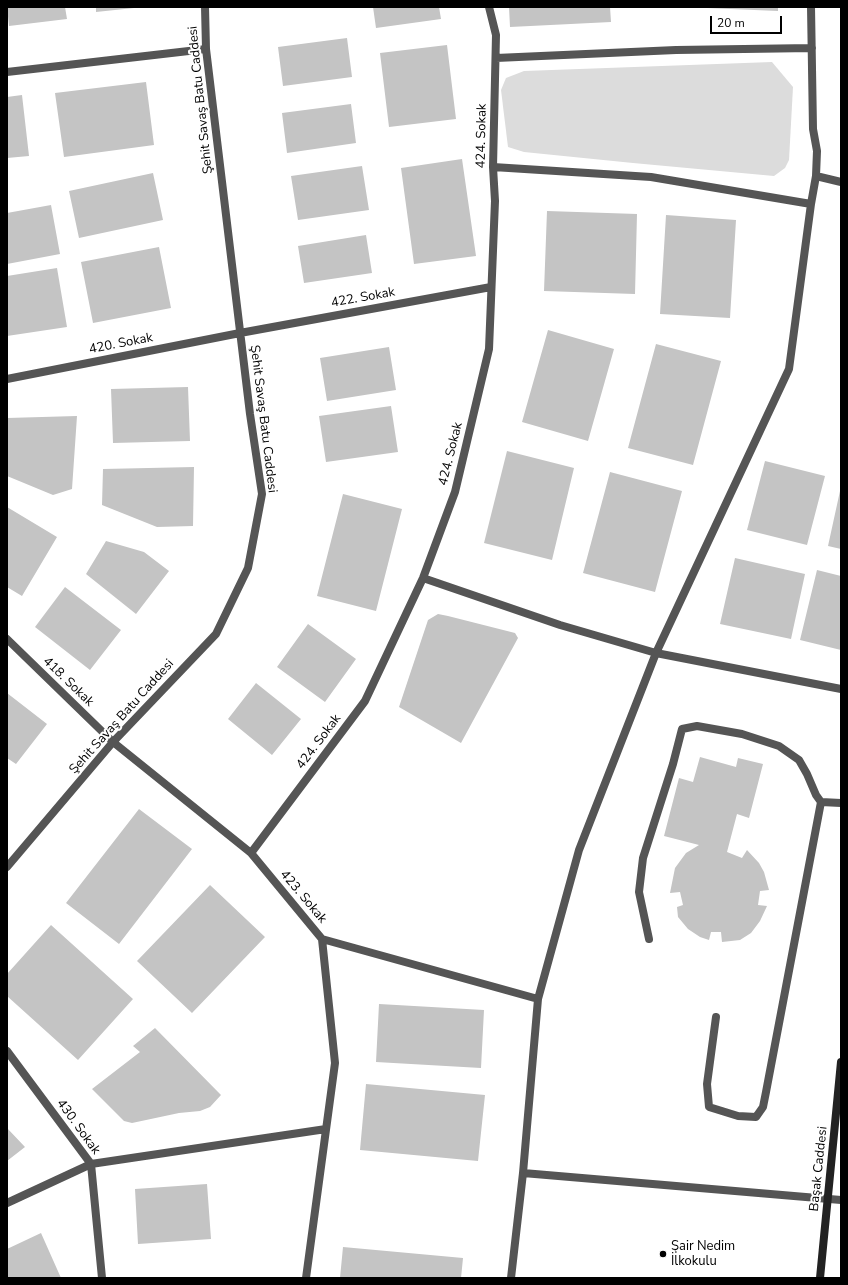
<!DOCTYPE html>
<html>
<head>
<meta charset="utf-8">
<style>
  body { margin:0 }
  #map { position:relative; width:848px; height:1285px; overflow:hidden; background:#fff; font-family:"Nunito Sans",sans-serif }
  canvas { display:block }
  .frame { position:absolute; inset:0; border:8px solid #000; pointer-events:none }
  .scale { position:absolute; left:710px; top:16px; width:72px; height:18px; box-sizing:border-box; border:2px solid #000; border-top:0; padding-left:5px; font-size:12px; line-height:14px; white-space:nowrap; color:#000; -webkit-text-stroke:3px #fff; paint-order:stroke }
</style>
</head>
<body>
<div id="map">
<canvas width="848" height="1285"></canvas>
<div class="frame"></div>
<div class="scale">20 m</div>
</div>
<script>
const c = document.querySelector('canvas').getContext('2d');
c.lineJoin = 'round';
function paint(path, color) {
  c.fillStyle = color;
  c.fill(path, 'evenodd');
}
function strokePath(path, color, width, dash) {
  c.strokeStyle = color;
  c.lineWidth = width;
  c.lineCap = dash ? 'butt' : 'round';
  c.setLineDash(dash || []);
  c.stroke(path);
}
function label(font, color, halo, rows, align = 'center') {
  c.font = font + ' "Nunito Sans",sans-serif';
  c.lineWidth = 4;
  c.setLineDash([]);
  c.textBaseline = 'middle';
  c.strokeStyle = halo;
  c.fillStyle = color;
  for (const [text, x, y, turn = 0] of rows) {
    c.save();
    c.translate(x, y);
    c.rotate((+turn || 0) * Math.PI / 180);
    c.textAlign = isNaN(turn) ? turn : align;
    if (halo) c.strokeText(text, 0, 0);
    c.fillText(text, 0, 0);
    c.restore();
  }
}
paint(new Path2D(`
  M772,62L793,87L789,160L785,168L774,176L633,163L524,152L508,147L501,90L506,78L524,71Z`), '#dcdcdc');
paint(new Path2D(`
  M7,7H65L67,19L9,26Z
  M96,7H134V8L96,12Z
  M373,7H439L441,19L376,28Z
  M509,7H610L611,22L510,27Z
  M707,7H778V11L707,8Z
  M347,38L352,77L283,86L278,47Z
  M447,45L456,119L389,127L380,53Z
  M146,82L154,145L64,157L55,93Z
  M22,95L29,156L7,158V97Z
  M351,104L356,143L287,153L282,113Z
  M462,159L476,256L414,264L401,168Z
  M362,166L369,210L298,220L291,176Z
  M153,173L163,220L79,238L69,191Z
  M51,205L60,254L7,264V213Z
  M547,211L637,214L635,294L544,291Z
  M666,215L736,220L730,318L660,314Z
  M366,235L372,273L304,283L298,246Z
  M159,247L171,308L93,323L81,262Z
  M57,268L67,327L7,336V276Z
  M548,330L614,349L588,441L522,422Z
  M656,344L721,361L693,465L628,448Z
  M389,347L396,390L327,401L320,358Z
  M188,387L190,441L113,443L111,389Z
  M391,406L398,452L326,462L319,416Z
  M77,416L72,489L53,495L7,476V418Z
  M507,451L574,468L552,560L484,543Z
  M765,461L825,476L807,545L747,530Z
  M194,467L193,526L157,527L102,505L103,469Z
  M610,472L682,491L655,592L583,573Z
  M840,491H841V549L828,546Z
  M343,494L402,509L376,611L317,596Z
  M7,507L57,537L22,596L7,587Z
  M106,541L144,552L169,571L136,614L86,574Z
  M735,558L805,574L791,639L720,624Z
  M817,570L841,576V650L800,640Z
  M65,587L121,630L90,670L35,627Z
  M438,614L448,616L515,633L518,638L461,743L399,707L428,620Z
  M308,624L356,659L325,702L277,667Z
  M256,683L301,719L272,755L228,719Z
  M7,693L47,724L16,764L7,758Z
  M700,757L736,767L738,758L763,764L749,818L737,814L727,852L742,858L747,850L759,863L764,872L769,890L760,891L758,905L767,906L760,921L751,933L740,940L722,942L721,932H711L709,940L700,937L688,929L678,917L677,907L683,905L680,892L670,893L675,868L686,853L699,845L664,836L679,778L693,782Z
  M139,809L192,849L119,944L66,903Z
  M210,885L265,937L192,1013L137,961Z
  M51,925L133,999L78,1060L7,996V974Z
  M379,1004L484,1010L481,1068L376,1062Z
  M155,1028L221,1095L210,1107L200,1111L179,1113L132,1123L124,1121L92,1089L140,1052L133,1046Z
  M366,1084L485,1095L478,1161L360,1150Z
  M7,1128L25,1147L7,1161Z
  M207,1184L211,1239L138,1244L135,1189Z
  M41,1233L61,1278H7V1249Z
  M343,1247L463,1258L461,1278H340Z`), '#c4c4c4');
strokePath(new Path2D(`
  M649,939L639,892L643,858L673,764L682,729L697,726L742,734L779,746L799,760L807,774L816,795L821,802L841,803
  M716,1017L707,1084L709,1107L738,1116L756,1117L763,1107L766,1092L821,802`), '#555', 8);
strokePath(new Path2D(`
  M811,7L813,129L817,151L816,176L841,182
  M496,58L676,50L812,48
  M7,72L206,49
  M493,167L651,177L811,204
  M7,379L240,333L491,287
  M423,578L560,625L656,653L841,689
  M7,639L113,742L251,853L322,939L538,999
  M251,853L365,701L423,578L455,492L489,349L495,201L493,167L496,35L489,7
  M7,867L113,742L216,634L248,568L262,494L250,414L206,49L205,7
  M7,1051L91,1164L102,1278
  M523,1173L538,999L579,850L656,653L789,369L811,204L816,176
  M7,1203L91,1164L326,1129
  M306,1278L335,1063L322,939
  M511,1278L523,1173L841,1200`), '#555', 8);
strokePath(new Path2D(`
  M820,1278L841,1062`), '#222', 8);
for (const [x, y, r, color] of [
  [663,1254,4,"#000"]
]) {
  const dot = new Path2D();
  dot.arc(x, y, r, 0, 2 * Math.PI);
  c.fillStyle = color;
  c.fill(dot);
  strokePath(dot, '#fff', 1.5);
}
label('13px', '#000', '#fff', [
  ["Şehit Savaş Batu Caddesi",201,100,-96],
  ["424. Sokak",482,136,-89],
  ["422. Sokak",363,298,-10],
  ["420. Sokak",121,344,-11],
  ["Şehit Savaş Batu Caddesi",263,419,83],
  ["424. Sokak",451,454,-76],
  ["418. Sokak",68,682,44],
  ["Şehit Savaş Batu Caddesi",122,717,-48],
  ["424. Sokak",319,742,-53],
  ["423. Sokak",303,897,50],
  ["430. Sokak",78,1127,54],
  ["Başak Caddesi",819,1169,-84]
]);
label('13px', '#000', '#fff', [
  ["Şair Nedim",671,1247],
  ["İlkokulu",671,1262]
], 'left');
</script>
</body>
</html>
